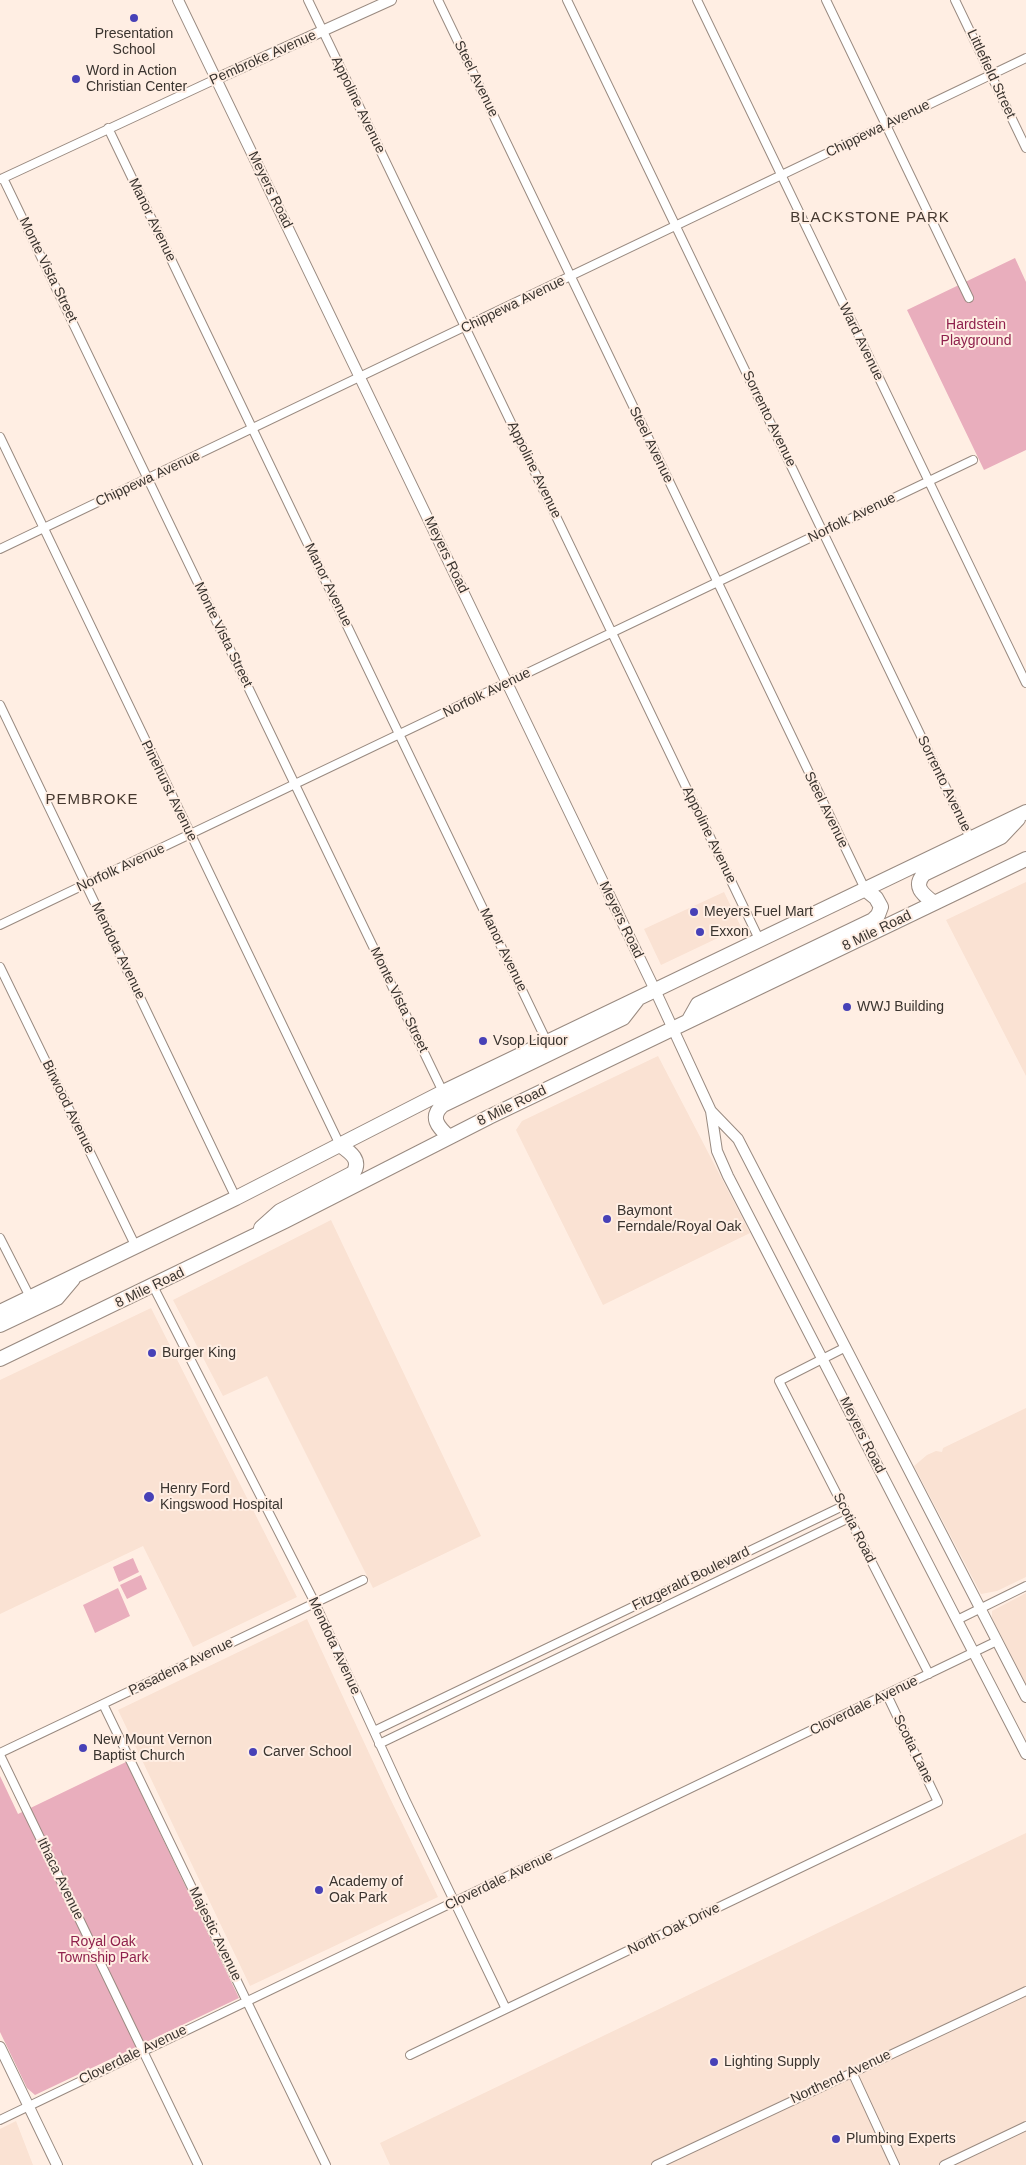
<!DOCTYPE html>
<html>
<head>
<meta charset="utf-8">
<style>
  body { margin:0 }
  canvas { display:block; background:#ffeee3 }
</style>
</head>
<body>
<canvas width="1026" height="2165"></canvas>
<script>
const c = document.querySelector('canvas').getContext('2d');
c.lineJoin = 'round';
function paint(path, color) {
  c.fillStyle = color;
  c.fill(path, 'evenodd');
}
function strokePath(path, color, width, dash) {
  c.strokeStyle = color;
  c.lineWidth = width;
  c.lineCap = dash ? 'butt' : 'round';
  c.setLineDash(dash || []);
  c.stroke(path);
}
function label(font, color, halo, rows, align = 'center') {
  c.font = font + ' Arial,sans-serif';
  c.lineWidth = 4;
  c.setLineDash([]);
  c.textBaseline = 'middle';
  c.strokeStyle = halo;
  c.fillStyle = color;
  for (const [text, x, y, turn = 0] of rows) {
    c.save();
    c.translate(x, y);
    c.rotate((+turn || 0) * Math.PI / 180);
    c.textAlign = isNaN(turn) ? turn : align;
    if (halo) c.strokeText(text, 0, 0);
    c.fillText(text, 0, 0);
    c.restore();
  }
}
paint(new Path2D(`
  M1026,882V1076L946,920Z
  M724,892L741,927L661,965L644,929Z
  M658,1056L750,1233L603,1305L516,1130L522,1121Z
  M331,1220L481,1536L373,1588L267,1376L223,1396L173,1300Z
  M151,1308L297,1597L193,1647L143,1546L0,1614V1380Z
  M1026,1408V1577L997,1591L981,1594L914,1466L927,1455L936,1451L942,1452L943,1448Z
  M1026,1593V1685L992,1618V1611Z
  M307,1619L388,1794L438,1897L250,1986L118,1710Z
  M1026,1833V2165H390L380,2143Z
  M16,2121L33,2165H0V2129Z`), '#fae2d3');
paint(new Path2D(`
  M1015,258L1026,282V450L984,470L907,310Z
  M133,1558L139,1572L119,1582L113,1567Z
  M141,1575L147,1589L127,1599L120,1585Z
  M118,1588L130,1616L95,1633L83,1605Z
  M126,1762L239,1998L35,2095L27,2088L0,2032V1776L18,1814Z`), '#e9aebd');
const minor = new Path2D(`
  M308,0L759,939
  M438,0L865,889
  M567,0L970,838
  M697,0L1026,683
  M826,0L969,298
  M955,0L1026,148
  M108,128L547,1042
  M3,178L443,1092
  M1,179L216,79
  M0,437L340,1145
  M0,549L1026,58
  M0,705L236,1198
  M0,925L973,460
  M0,967L136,1247
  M0,1238L30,1297
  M153,1286L315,1603L405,1799L506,2009
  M846,1347L779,1381L929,1674
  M957,1620L1026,1586
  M103,1704L326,2165
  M374,1731L843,1506
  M379,1744L849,1518
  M0,1753L363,1580
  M0,1755L198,2165
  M410,2055L938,1802L887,1695
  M852,2072L895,2165
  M0,2120L997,1641
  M656,2165L1026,1991
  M944,2165L1026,2126`);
const tertiary = new Path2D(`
  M178,0L655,990L711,1111L717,1151L728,1176L1026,1754
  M216,79L391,0
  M711,1111L738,1139L1026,1697
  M0,2047L57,2165`);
const trunk = new Path2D(`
  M934,903C924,895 912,887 924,874L1001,837L1018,819
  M689,1020L698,1004L873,920L878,915L881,907L876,898L865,889
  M449,1137C438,1127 429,1117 443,1105L623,1018L637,1000
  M261,1228L280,1211L353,1173C362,1160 350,1152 340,1145
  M0,1312L236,1198L443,1092L1026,812
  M0,1325L57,1298L73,1279
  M0,1359L285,1221L489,1117L1026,859`);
strokePath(minor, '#998a80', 10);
strokePath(tertiary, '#998a80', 12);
strokePath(trunk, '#998a80', 16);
strokePath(minor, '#fff', 8);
strokePath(tertiary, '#fff', 10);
strokePath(trunk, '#fff', 14);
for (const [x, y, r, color] of [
  [134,18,5,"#4741b7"],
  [76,79,5,"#4741b7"],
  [694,912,5,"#4741b7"],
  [700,932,5,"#4741b7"],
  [847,1007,5,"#4741b7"],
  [483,1041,5,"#4741b7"],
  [607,1219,5,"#4741b7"],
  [152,1353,5,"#4741b7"],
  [149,1497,6,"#4741b7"],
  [83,1748,5,"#4741b7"],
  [253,1752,5,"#4741b7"],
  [319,1890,5,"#4741b7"],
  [714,2062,5,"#4741b7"],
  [836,2139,5,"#4741b7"]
]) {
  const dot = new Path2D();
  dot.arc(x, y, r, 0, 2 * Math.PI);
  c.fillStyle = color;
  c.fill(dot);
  strokePath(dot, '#ffeee3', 2);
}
label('14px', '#3a342f', '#ffeee3', [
  ["Presentation",134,34,"center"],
  ["School",134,50,"center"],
  ["Word in Action",86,71],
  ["Christian Center",86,87],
  ["Meyers Fuel Mart",704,912],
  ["Exxon",710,932],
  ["WWJ Building",857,1007],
  ["Vsop Liquor",493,1041],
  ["Baymont",617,1211],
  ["Ferndale/Royal Oak",617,1227],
  ["Burger King",162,1353],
  ["Henry Ford",160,1489],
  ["Kingswood Hospital",160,1505],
  ["New Mount Vernon",93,1740],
  ["Baptist Church",93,1756],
  ["Carver School",263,1752],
  ["Academy of",329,1882],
  ["Oak Park",329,1898],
  ["Lighting Supply",724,2062],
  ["Plumbing Experts",846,2139]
], 'left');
label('14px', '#3a342f', '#ffeee3', [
  ["Pembroke Avenue",263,58,-24],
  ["Littlefield Street",991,74,65],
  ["Steel Avenue",476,79,64],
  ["Appoline Avenue",358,105,64],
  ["Chippewa Avenue",878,129,-26],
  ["Meyers Road",270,190,64],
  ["Manor Avenue",152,220,64],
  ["Monte Vista Street",48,270,64],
  ["Chippewa Avenue",513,305,-26],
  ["Ward Avenue",861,342,64],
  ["Sorrento Avenue",769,419,64],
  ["Steel Avenue",651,445,64],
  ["Appoline Avenue",534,470,64],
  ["Chippewa Avenue",148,479,-25],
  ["Norfolk Avenue",852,518,-26],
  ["Meyers Road",446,555,64],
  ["Manor Avenue",328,585,64],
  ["Monte Vista Street",223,635,64],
  ["Norfolk Avenue",487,693,-26],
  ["Sorrento Avenue",944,784,64],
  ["Pinehurst Avenue",169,791,64],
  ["Steel Avenue",826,810,64],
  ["Appoline Avenue",709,835,64],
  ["Norfolk Avenue",121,868,-25],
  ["Meyers Road",621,920,64],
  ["8 Mile Road",877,931,-26],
  ["Manor Avenue",503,950,64],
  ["Mendota Avenue",118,951,64],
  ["Monte Vista Street",399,1000,64],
  ["8 Mile Road",512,1106,-26],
  ["Birwood Avenue",68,1107,64],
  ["8 Mile Road",150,1288,-26],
  ["Meyers Road",862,1435,63],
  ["Scotia Road",854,1528,63],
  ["Fitzgerald Boulevard",691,1579,-26],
  ["Mendota Avenue",334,1646,65],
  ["Pasadena Avenue",181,1667,-26],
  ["Cloverdale Avenue",864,1706,-26],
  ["Scotia Lane",913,1749,64],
  ["Ithaca Avenue",60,1879,64],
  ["Cloverdale Avenue",499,1881,-26],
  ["North Oak Drive",674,1929,-26],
  ["Majestic Avenue",215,1934,64],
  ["Cloverdale Avenue",133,2055,-26],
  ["Northend Avenue",841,2077,-25]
]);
label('14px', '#8f214d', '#ffeee3', [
  ["Hardstein",976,325],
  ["Playground",976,341],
  ["Royal Oak",103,1942],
  ["Township Park",103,1958]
]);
c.letterSpacing = '1px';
label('15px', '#45382f', '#ffeee3', [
  ["BLACKSTONE PARK",870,218],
  ["PEMBROKE",92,800]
]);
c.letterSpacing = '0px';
</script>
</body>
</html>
